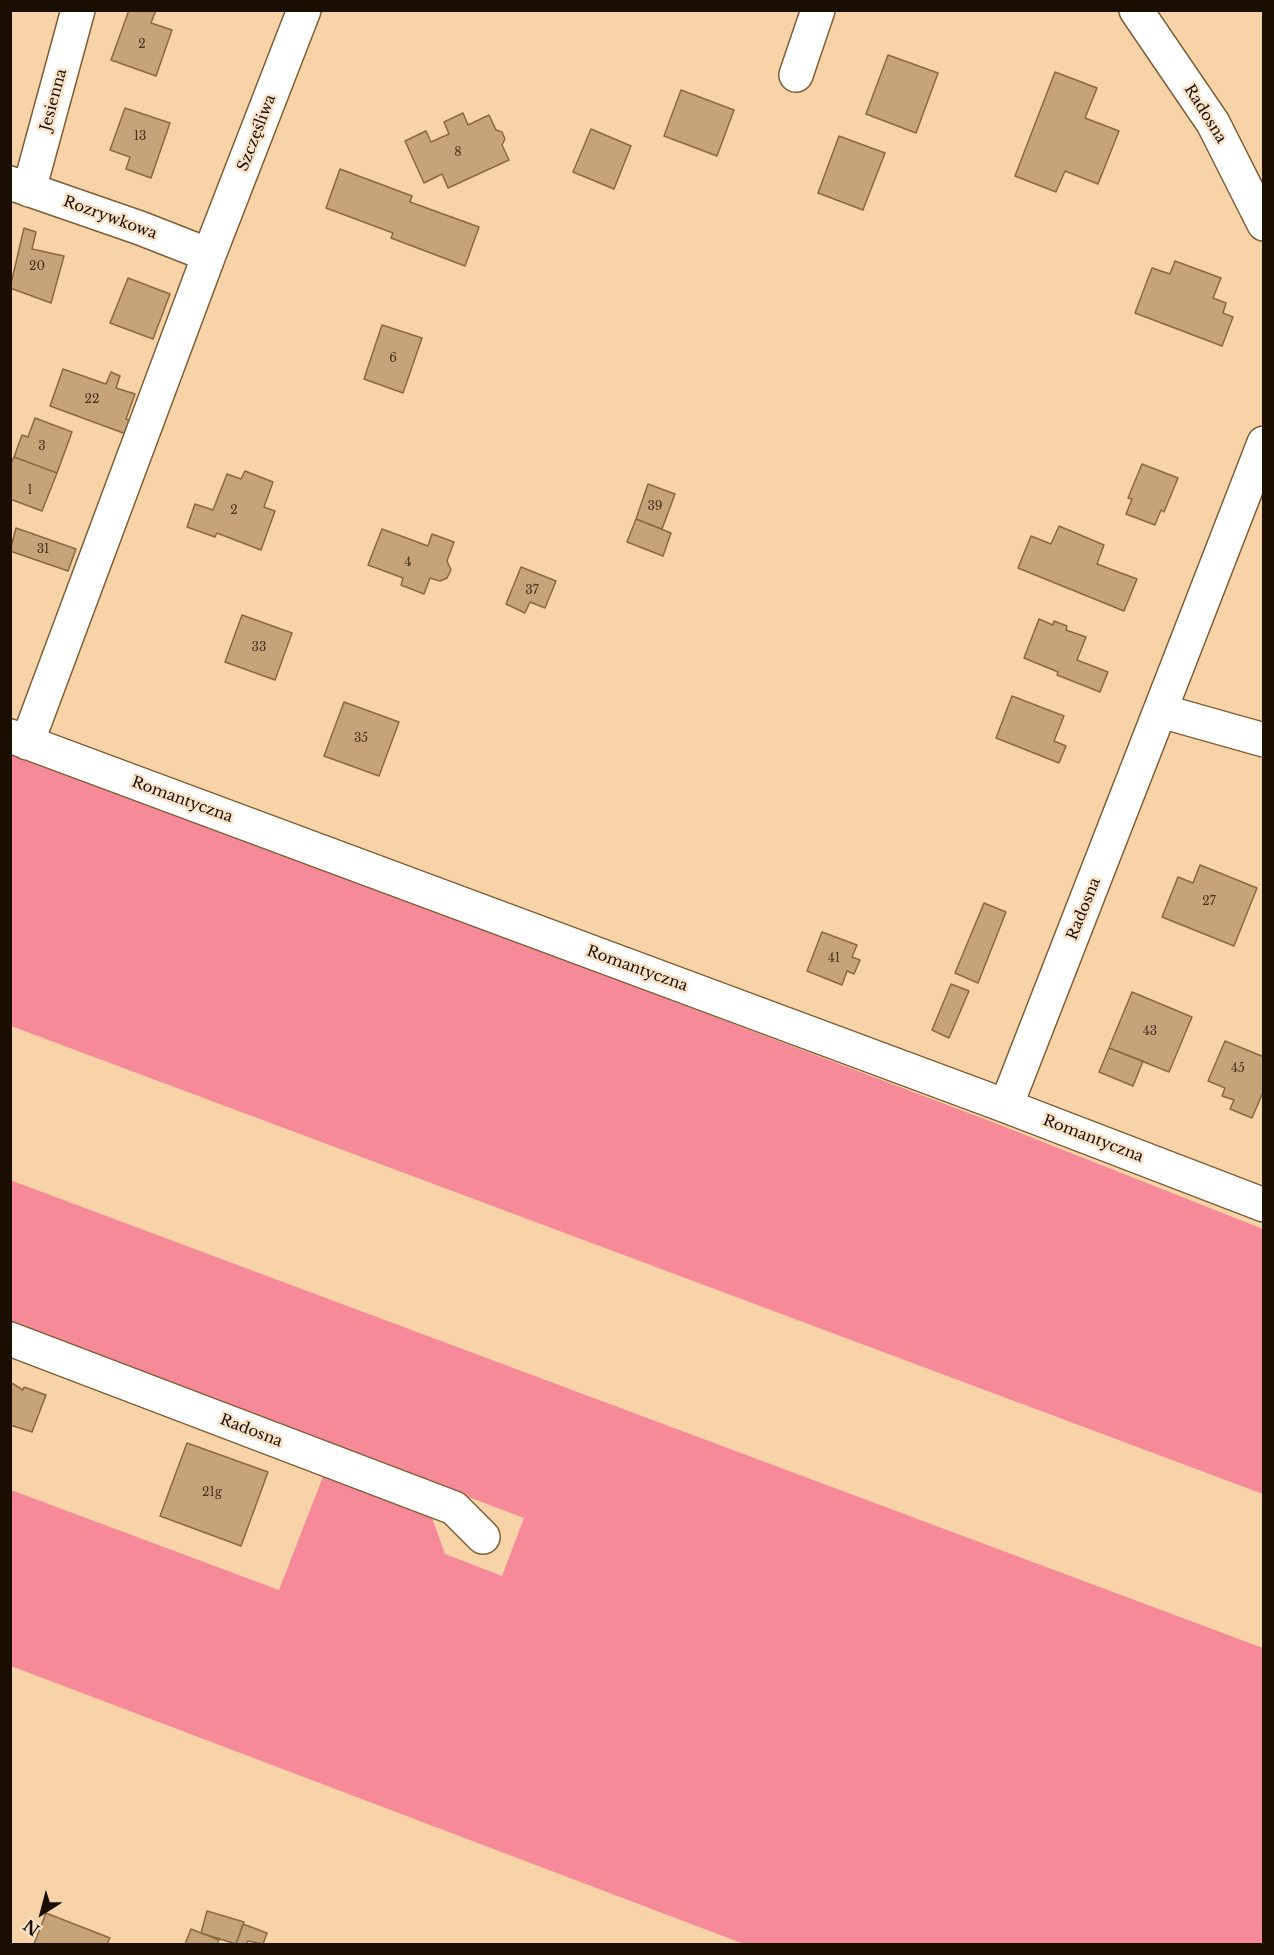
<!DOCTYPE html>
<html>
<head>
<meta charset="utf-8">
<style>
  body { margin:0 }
  #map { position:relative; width:1274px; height:1955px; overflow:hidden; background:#f8d3a7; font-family:"Libre Baskerville",serif }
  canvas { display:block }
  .frame { position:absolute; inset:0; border:12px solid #1a0e01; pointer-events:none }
  .north { position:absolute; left:12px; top:1883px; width:60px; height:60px; -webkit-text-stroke:4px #fae3c9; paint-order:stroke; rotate:216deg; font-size:16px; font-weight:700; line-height:24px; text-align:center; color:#1a0e01 }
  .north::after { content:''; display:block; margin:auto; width:21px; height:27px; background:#1a0e01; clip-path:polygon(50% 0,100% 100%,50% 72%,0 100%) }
</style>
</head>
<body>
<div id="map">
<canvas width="1274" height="1955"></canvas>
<div class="frame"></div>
<div class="north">N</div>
</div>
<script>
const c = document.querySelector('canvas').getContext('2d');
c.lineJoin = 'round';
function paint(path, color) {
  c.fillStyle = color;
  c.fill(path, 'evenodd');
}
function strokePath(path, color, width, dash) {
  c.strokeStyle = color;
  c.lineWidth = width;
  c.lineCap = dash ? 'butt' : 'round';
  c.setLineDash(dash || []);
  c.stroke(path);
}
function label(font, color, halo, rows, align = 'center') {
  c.font = font + ' "Libre Baskerville",serif';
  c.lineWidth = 5;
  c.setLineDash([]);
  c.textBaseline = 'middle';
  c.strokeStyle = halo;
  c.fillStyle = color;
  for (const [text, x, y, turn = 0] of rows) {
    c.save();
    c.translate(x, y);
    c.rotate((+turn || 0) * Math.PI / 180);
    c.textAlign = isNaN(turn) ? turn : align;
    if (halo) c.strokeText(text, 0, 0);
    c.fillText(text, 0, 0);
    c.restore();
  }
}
paint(new Path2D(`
  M10,750L995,1123L1263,1229V1494L11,1026Z
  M10,1180L1263,1648V1944H744L11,1666V1490L279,1590L324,1474L432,1518L445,1554L502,1576L524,1518L11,1324Z`), '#f78a99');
const building = new Path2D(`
  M129,10H156L151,23L172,30L156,76L111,60Z
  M888,55L938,73L916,133L866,114Z
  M1055,72L1097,88L1085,118L1119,131L1098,184L1065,171L1056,192L1015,176Z
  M681,90L734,110L717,156L664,136Z
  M125,108L170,123L151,178L126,169L130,157L110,150Z
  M463,113L468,125L489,115L496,130L502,132L505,139L502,145L509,160L448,188L442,174L424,183L405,141L426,131L431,142L449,134L444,122Z
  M591,129L631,146L614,189L573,172Z
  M839,136L885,153L863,210L818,193Z
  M340,169L412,196L410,202L479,227L465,266L391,238L393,233L326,208Z
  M24,228L36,232L32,249L64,256L51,303L10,288Z
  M1175,261L1221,278L1213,298L1226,303L1223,313L1233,317L1222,346L1135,313L1152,268L1170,274Z
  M128,278L170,294L153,339L110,323Z
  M382,325L422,338L403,393L364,379Z
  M63,369L106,384L111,372L120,376L116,388L135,394L126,419L131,421L126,434L50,406Z
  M35,418L72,432L57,473L14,457L22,435L28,437Z
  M14,457L57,473L42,511L10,499V466Z
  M1142,464L1178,478L1164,512L1161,510L1155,525L1126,514L1132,499L1128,498Z
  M245,471L273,482L264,507L275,511L261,550L217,533L215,537L187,527L195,504L213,510L227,474L241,479Z
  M648,484L675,494L662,529L636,519Z
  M636,519L671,533L663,556L627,542Z
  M1059,526L1104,545L1097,564L1137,579L1124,611L1018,568L1031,536L1051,544Z
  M16,528L76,549L68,571L10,551Z
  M382,529L428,546L432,534L454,542L447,561L451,570L447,578L440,581L430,578L424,594L401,585L403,578L368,565Z
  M521,567L556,581L545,608L530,602L525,613L506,604Z
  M242,615L292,633L275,680L225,662Z
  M1039,619L1053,625L1054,621L1067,626L1066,630L1086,637L1077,660L1108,672L1100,692L1057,675L1058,672L1024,658Z
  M1012,696L1064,716L1054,741L1066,746L1059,763L996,738Z
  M344,702L399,722L379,776L324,756Z
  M1200,865L1257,888L1234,946L1162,917L1178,877L1193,883Z
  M984,903L1006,912L978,983L955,973Z
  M822,932L857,945L852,957L860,960L854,974L847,971L842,985L807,971Z
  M951,984L969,991L949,1038L932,1030Z
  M1132,992L1192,1017L1169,1072L1109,1048Z
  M1225,1041L1264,1057V1090L1252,1118L1230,1109L1234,1100L1222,1096L1225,1088L1208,1081Z
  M1109,1048L1143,1061L1133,1086L1099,1072Z
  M10,1382L23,1390L24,1387L46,1395L32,1432L10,1425Z
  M187,1443L268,1472L241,1546L160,1516Z
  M207,1911L244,1922L236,1944L201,1933Z
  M46,1913L110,1938L107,1944H34Z
  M243,1924L267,1933L263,1944L248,1941L246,1944H236Z
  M191,1929L219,1940L217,1944H185Z`);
paint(building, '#c6a378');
strokePath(building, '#8a693f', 1.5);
const minor = new Path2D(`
  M1136,10L1213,123L1264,224
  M796,75L818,10
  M10,183L140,228L209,255
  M29,190L78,10
  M1161,711L1264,740
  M10,736L1006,1106L1264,1205
  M27,743L209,255L304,10
  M1006,1106C1093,885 1178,664 1264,443
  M10,1339L454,1508L483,1537`);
strokePath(minor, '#7f5e35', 36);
strokePath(minor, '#fff', 33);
label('12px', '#45331f', null, [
  ["2",142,45],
  ["13",140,137],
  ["8",458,153],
  ["20",37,267],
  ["6",393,359],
  ["22",92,400],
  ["3",42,447],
  ["1",30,491],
  ["39",655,507],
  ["2",234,511],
  ["31",43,550],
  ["4",408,563],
  ["37",532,591],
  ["33",259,648],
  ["35",361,739],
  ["27",1209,902],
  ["41",834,959],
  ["43",1150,1032],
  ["45",1238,1069],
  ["21g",212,1493]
]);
label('15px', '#1a0e01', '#fae3c9', [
  ["Jesienna",54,100,-75],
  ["Radosna",1205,114,58],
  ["Szczęśliwa",257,133,-69],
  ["Rozrywkowa",110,218,20],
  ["Romantyczna",182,800,20],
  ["Radosna",1084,909,-68],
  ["Romantyczna",637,969,20],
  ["Romantyczna",1093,1139,21],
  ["Radosna",251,1431,21]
]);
</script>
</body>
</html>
